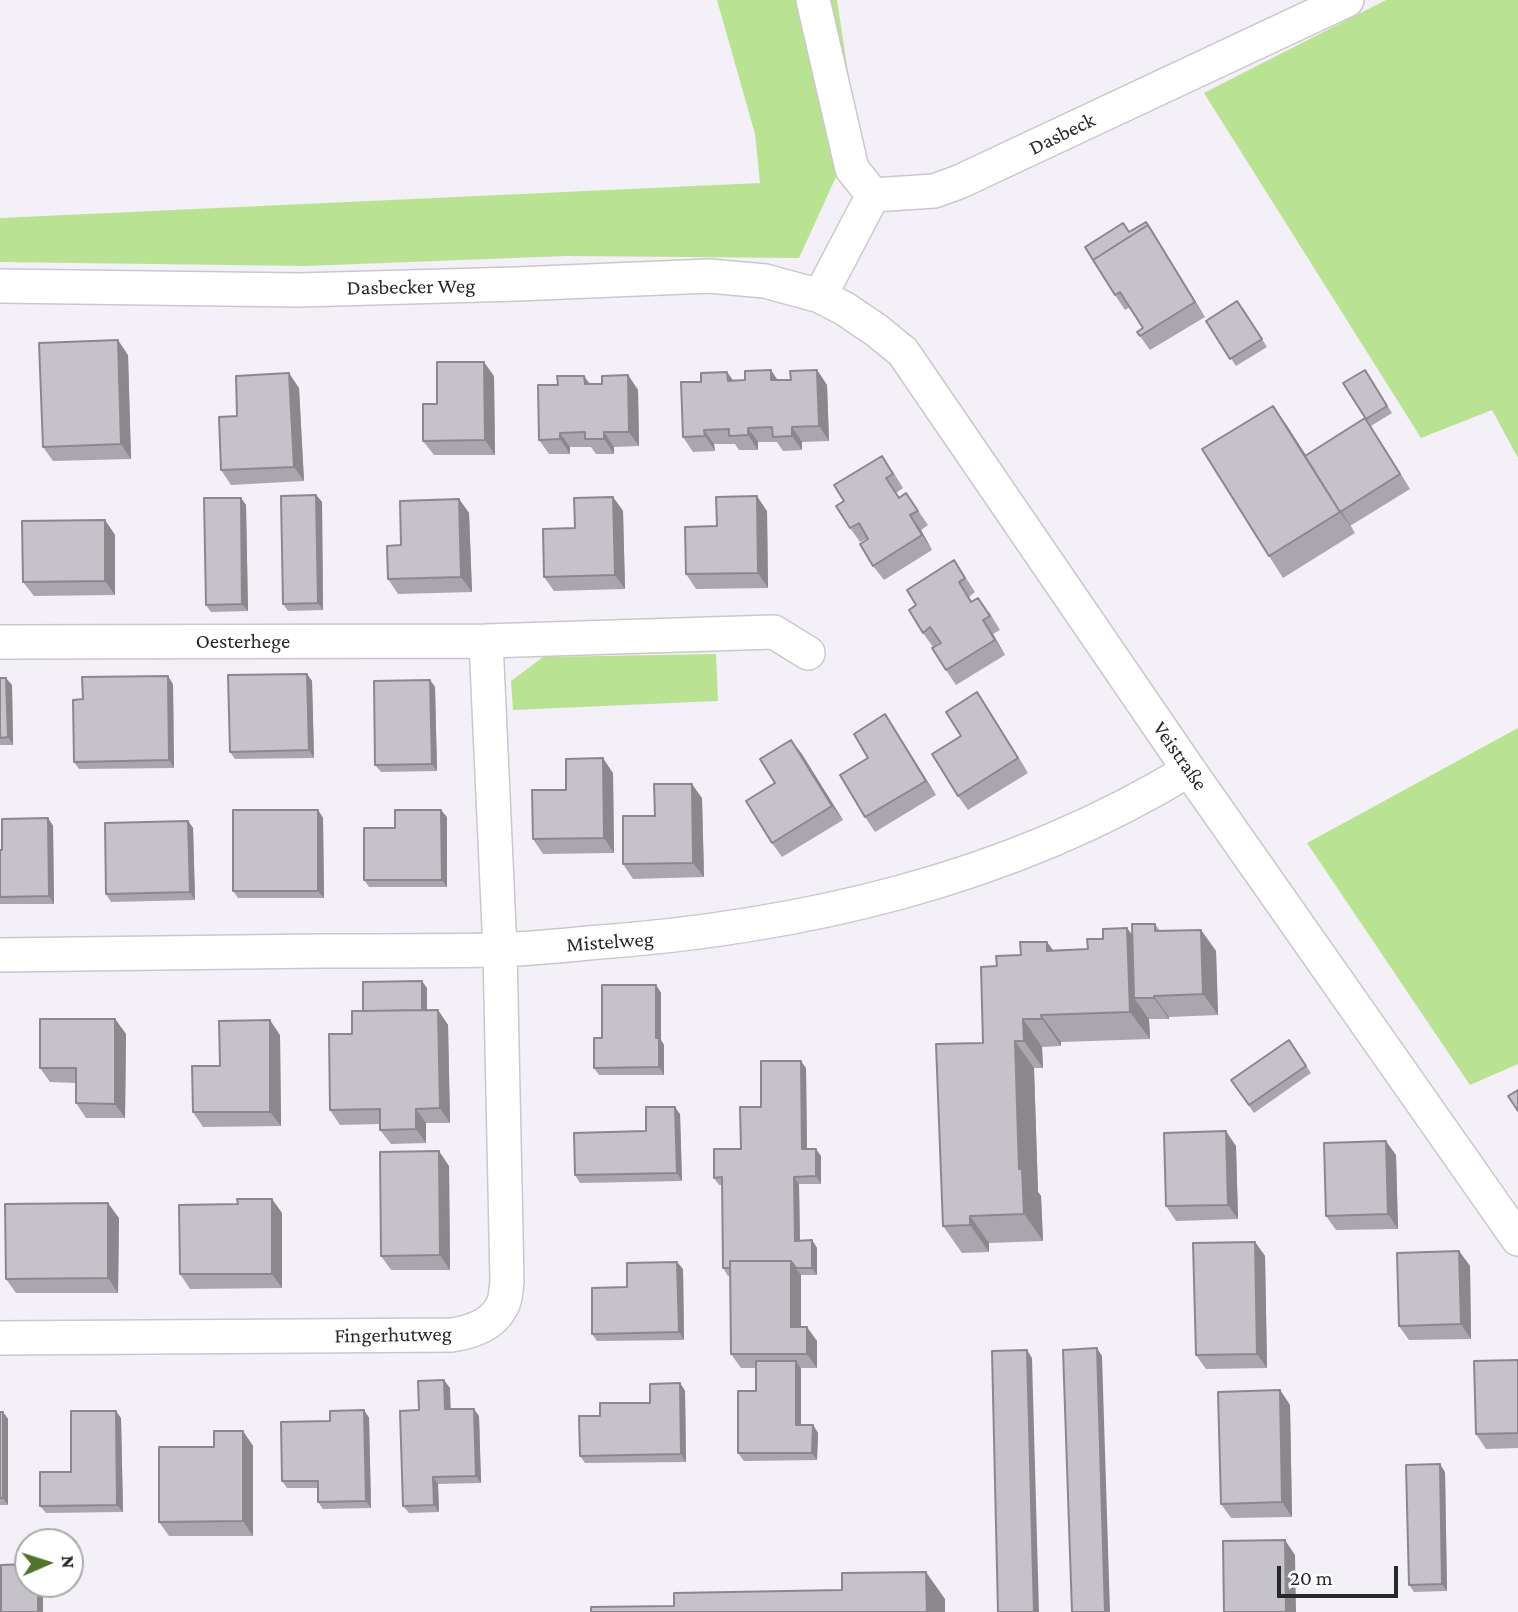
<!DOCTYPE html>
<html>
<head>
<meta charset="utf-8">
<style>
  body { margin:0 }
  #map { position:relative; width:1518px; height:1612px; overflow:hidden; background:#f3f0f7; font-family:"Crimson Pro",serif }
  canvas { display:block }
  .north { position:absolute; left:14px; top:1528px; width:70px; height:70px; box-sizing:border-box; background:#fff; border:2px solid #a9a9aa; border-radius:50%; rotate:87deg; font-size:19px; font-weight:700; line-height:28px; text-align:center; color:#28272a }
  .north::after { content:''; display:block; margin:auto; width:24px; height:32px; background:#51732a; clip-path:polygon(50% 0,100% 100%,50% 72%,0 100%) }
  .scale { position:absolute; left:1277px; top:1566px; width:121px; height:32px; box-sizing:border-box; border:4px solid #28272a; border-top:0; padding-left:9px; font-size:21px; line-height:24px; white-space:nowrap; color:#28272a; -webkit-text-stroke:5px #fff; paint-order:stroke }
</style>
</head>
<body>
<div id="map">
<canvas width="1518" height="1612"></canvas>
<div class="north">N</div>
<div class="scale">20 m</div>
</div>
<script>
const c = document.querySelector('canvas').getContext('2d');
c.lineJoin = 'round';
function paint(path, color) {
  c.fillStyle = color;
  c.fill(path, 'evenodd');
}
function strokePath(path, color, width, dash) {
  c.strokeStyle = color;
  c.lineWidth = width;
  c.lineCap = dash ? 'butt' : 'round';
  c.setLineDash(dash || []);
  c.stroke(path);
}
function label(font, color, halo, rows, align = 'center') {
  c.font = font + ' "Crimson Pro",serif';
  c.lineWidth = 5;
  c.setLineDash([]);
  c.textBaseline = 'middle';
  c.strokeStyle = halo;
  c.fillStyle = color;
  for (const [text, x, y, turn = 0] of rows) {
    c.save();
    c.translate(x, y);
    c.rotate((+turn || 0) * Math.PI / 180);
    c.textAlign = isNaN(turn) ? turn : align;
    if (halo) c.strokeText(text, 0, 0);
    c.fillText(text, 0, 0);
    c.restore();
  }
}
paint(new Path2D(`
  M717,0H837L857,131L799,258L566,256L306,266L0,262V218L760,183L755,134Z
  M1386,0H1518V458L1492,410L1421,438L1204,93Z
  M716,654L718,701L513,710L511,681L543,657Z
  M1518,728V1064L1470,1085L1307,843Z`), '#b9e392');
const street = new Path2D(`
  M813,0L852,169L873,195
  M873,195L934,191L959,182L1347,0
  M0,286L299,290L517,284L709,276L765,281L820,296L845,309L876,330L903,352L1189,770L1518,1239
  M820,296L873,195
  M486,641L774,632L808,653
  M0,642L486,641L500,950L507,1282C506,1288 506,1298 503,1304C494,1325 472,1332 452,1335L0,1338
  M0,955C106,954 213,952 319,951C378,951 437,951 497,950C527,949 558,946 588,943C799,928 1007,881 1189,770`);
strokePath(street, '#cac7cd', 36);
strokePath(street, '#fff', 33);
paint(new Path2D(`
  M1146,222L1205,317L1150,350L1137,332L1143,328L1130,307L1125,310L1115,295L1130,232Z
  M1243,308L1267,347L1236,366L1206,321Z
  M128,355L131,459L53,461L43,447Z
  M817,370L827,385L829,441L802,442V450L783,451L777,442H758V450H739L735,444H714L715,451L693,452L683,437L733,381L791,380Z
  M628,375L638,390L639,446L614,447V454H596L591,447H570V454H549L539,440L558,385L584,376L590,384H602Z
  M494,376L495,455H434L423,441L437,404Z
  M1370,377L1392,413L1371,426L1343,383Z
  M299,388L304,481L231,485L221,470L237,416Z
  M1273,406L1306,455L1365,418L1410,489L1350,526L1349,524L1355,533L1283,578L1269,556Z
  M892,470L903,488L896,493L899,497L906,493L928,525L921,530L932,550L884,580L873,566L868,538L860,542L850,528Z
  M316,495L322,502L323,610L288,611L283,604Z
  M613,497L623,511L625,589L554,591L544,577L575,528Z
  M241,498L246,505L248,611L211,612L206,605Z
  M459,499L469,513L472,592L398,594L388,579L401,545Z
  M767,511L768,588L696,589L686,574L717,526Z
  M105,520L115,535V595L34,596L23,582Z
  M964,575L975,592L969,597L972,602L989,612L1000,630L993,634L1005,655L956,685L946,670L940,642L933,647L923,633Z
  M307,674L312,681L314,758L235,759L230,752Z
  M0,678L12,685L13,745H0Z
  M430,680L435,687L437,771L381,772L375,765Z
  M173,684L174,768L79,769L74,762Z
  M977,692L1028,773L968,810L958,796L961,736Z
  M885,714L936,795L875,832L865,817L868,758Z
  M791,740L843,820L782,857L772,843L775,783Z
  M613,773L614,853L543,854L533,839L566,790Z
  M702,798L704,877L633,879L623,864L655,816Z
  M318,810L323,818L324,898H238L233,891Z
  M447,817V887H369L364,880L395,828Z
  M48,818L53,826L54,904H0V850H2Z
  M188,821L193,828L195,900L111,902L106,894Z
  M1155,924L1160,931L1201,930L1216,951L1218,1015L1169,1017V1019H1149L1150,1039L1061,1042V1046L1042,1047L1043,1068H1034L1038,1192L1041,1196L1043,1241L989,1243V1252L962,1253L943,1226L983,1043L997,966L1047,942L1053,950L1088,949L1103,939L1127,928L1132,935Z
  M656,985L661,993V1040L664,1045V1075H599L594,1068L602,1038Z
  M427,988V1010H438L448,1025L450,1123H426V1143L391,1144L380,1130V1124L340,1125L330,1110L363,1011Z
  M115,1019L126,1034L125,1118H86L76,1103V1083L50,1082L40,1068Z
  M280,1035L281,1126L203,1127L193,1112L220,1066Z
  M1289,1040L1311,1073L1254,1113L1231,1080Z
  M806,1068L807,1149L821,1156V1184H799L800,1241L812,1240L817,1248V1275H801V1327L817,1341V1368H801V1425H813L818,1433L817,1460L744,1461L738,1453L756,1391V1368H741L731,1354L730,1276H728L723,1268L722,1185H719L714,1178L741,1149L761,1107Z
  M680,1114L682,1181L580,1183L575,1175L646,1131Z
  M1236,1146L1238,1219L1176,1221L1166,1206Z
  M1396,1155L1398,1229L1336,1230L1326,1216Z
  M449,1166L450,1270H391L381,1256Z
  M272,1199L282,1213V1288L190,1289L180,1274L238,1204Z
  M119,1218L118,1293H16L6,1279Z
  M1255,1242L1265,1256L1267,1368L1206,1369L1196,1355Z
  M1459,1251L1470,1266L1471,1339L1409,1340L1399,1326Z
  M683,1269L684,1340L597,1341L592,1334L627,1287Z
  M1518,1360V1448L1486,1449L1476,1434Z
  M680,1383L685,1391L686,1462L585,1463L580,1456L600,1416L650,1403Z
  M450,1388V1409L479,1416L481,1483L438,1484L439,1512L409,1513L403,1506L419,1410Z
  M1280,1390L1290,1405L1292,1517L1231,1518L1221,1504Z
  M364,1410L369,1418L371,1508L323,1509L318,1502V1488H287L282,1481L330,1421Z
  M0,1412H3L8,1419V1505H0Z
  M121,1418L123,1512L46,1513L40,1506Z
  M243,1431L253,1446V1536H169L159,1522L214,1447Z
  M1445,1472L1447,1591L1414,1592L1409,1585Z`), '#a9a7ad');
paint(new Path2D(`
  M1146,222L1151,229L1205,317L1195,302Z
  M118,340L128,355L131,459L121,444Z
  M484,362L494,376L495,455L485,440Z
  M771,370L781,385L771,380Z
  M817,370L827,385L829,441L819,426Z
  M727,372L738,387L728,381Z
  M289,373L299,388L304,481L294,467Z
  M628,375L638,390L639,446L629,432Z
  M584,376L594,391L585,384Z
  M1273,406L1288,427L1355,533L1340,512Z
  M1365,418L1375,433L1410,489L1400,474Z
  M792,427L802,442V450L792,436Z
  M748,428L758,442V450L748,435Z
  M704,430L714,444L715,451L705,436Z
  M604,432L614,447V454L604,439Z
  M560,433L570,447V454L560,439Z
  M316,495L322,502L323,610L318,603Z
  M757,496L767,511L768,588L758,573Z
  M613,497L623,511L625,589L615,575Z
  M241,498L246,505L248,611L242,604Z
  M459,499L469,513L472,592L461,577Z
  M910,515L921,530L932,550L922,535Z
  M105,520L115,535V595L105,581Z
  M983,620L993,634L1005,655L995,640Z
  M307,674L312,681L314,758L309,750Z
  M168,676L173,684L174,768L169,760Z
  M6,678L12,685L13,745L8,737Z
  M430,680L435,687L437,771L432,764Z
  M977,692L987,707L1028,773L1018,758Z
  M885,714L895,729L936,795L926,781Z
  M791,740L802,754L843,820L832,806Z
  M603,758L613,773L614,853L604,838Z
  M692,784L702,798L704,877L693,863Z
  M318,810L323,818L324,898L318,891Z
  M441,810L447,817V887L442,880Z
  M48,818L53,826L54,904L49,896Z
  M188,821L193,828L195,900L190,892Z
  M1127,928L1147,956L1134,998L1149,1019L1150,1039L1130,1012Z
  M1201,930L1216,951L1218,1015L1203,994Z
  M1047,942L1066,969L1047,951Z
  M422,981L427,988V1025L422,1017Z
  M656,985L661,993V1040L664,1045V1075L659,1067L656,1038Z
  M1154,996L1169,1017V1019L1154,998Z
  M438,1010L448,1025L450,1123L440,1108Z
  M1041,1015L1061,1042V1046L1042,1019Z
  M115,1019L126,1034L125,1118L115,1104Z
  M1023,1019L1042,1047L1043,1068L1024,1041Z
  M270,1020L280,1035L281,1126L270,1112Z
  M1015,1041L1034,1068L1038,1192L1041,1196L1043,1241L1024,1214L1019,1169Z
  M801,1061L806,1068L807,1156L802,1149Z
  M675,1107L680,1114L682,1181L677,1173Z
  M416,1109L426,1123V1143L416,1129Z
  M1226,1131L1236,1146L1238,1219L1228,1205Z
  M1386,1141L1396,1155L1398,1229L1388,1214Z
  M816,1149L821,1156V1184L816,1176Z
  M439,1151L449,1166L450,1270L440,1255Z
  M794,1177L799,1184L800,1248L795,1241Z
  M272,1199L282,1213V1288L272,1274Z
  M108,1203L119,1218L118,1293L108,1278Z
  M970,1216L989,1243V1252L970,1225Z
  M812,1240L817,1248V1275L812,1268Z
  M1255,1242L1265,1256L1267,1368L1257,1354Z
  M1459,1251L1470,1266L1471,1339L1461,1324Z
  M791,1261L801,1275V1341L791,1327Z
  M677,1262L683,1269L684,1340L679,1332Z
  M807,1327L817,1341V1368L807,1354Z
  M1097,1348L1102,1356L1110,1612H1105Z
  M1027,1350L1032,1358L1039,1612H1034Z
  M796,1361L801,1369V1433L796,1425Z
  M444,1380L450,1388L451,1417L445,1409Z
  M680,1383L685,1391L686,1462L681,1454Z
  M1280,1390L1290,1405L1292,1517L1282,1502Z
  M474,1409L479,1416L481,1483L476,1476Z
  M364,1410L369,1418L371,1508L366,1501Z
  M116,1411L121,1418L123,1512L117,1505Z
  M3,1412L8,1419V1505L3,1498Z
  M813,1425L818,1433L817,1460L812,1453Z
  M243,1431L253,1446V1536L243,1521Z
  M1440,1464L1445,1472L1447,1591L1442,1584Z
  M433,1477L438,1484L439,1512L434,1505Z
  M1285,1540L1295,1555L1296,1612H1286Z
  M926,1572L945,1599V1612H927Z
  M38,1584H43V1612H38Z`), '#8a888d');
const building = new Path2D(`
  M1146,222L1153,233L1148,225L1093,260L1085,247L1123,223L1129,232Z
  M1148,225L1195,302L1140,336L1137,332L1143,328L1120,292L1115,295L1093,260Z
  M1237,301L1262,339L1230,359L1206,321Z
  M118,340L121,444L43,447L39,343Z
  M437,362H484L485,440L423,441V404H437Z
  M771,370V380H791L790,371L817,370L819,426L792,427V436L773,437L772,427L748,428V435L729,436V429L704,430L705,436L683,437L681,382H701V373L727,372L728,381L745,380V371Z
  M1365,370L1387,406L1366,419L1343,383Z
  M289,373L294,467L221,470L219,417L237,416L236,376Z
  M628,375L629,432H604V439H585V432L560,433V439L539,440L538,385H558L557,376H584L585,384H602V376Z
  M1273,406L1340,512L1269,556L1202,449Z
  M1365,418L1400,474L1340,512L1305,456Z
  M882,456L893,474L886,478L899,498L906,493L918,511L910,515L922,535L873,566L860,544L868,539L859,523L850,528L836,506L844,501L834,485Z
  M316,495L318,603L283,604L281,496Z
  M757,496L758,573L686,574L685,527L717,526L716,497Z
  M613,497L615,575L544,577L543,529L575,528L574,498Z
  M204,498H241L242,604L206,605Z
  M459,499L461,577L388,579L387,546L401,545L400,501Z
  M105,520V581L23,582L22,521Z
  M954,560L965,578L959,582L971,602L978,598L990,616L983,620L995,640L946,670L932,648L941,643L930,627L923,633L909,610L916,605L907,590Z
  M307,674L309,750L230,752L228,675Z
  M168,676L169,760L74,762L73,700L83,699L82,677Z
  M0,678H6L8,737L0,738Z
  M430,680L432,764L375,765L374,681Z
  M977,692L1018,758L958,796L932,754L961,736L946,712Z
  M885,714L926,781L865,817L840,775L868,758L854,734Z
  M791,740L832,806L772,843L746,801L775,783L760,759Z
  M603,758L604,838L533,839L532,790H566V759Z
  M654,784H692L693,863L623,864V816H655Z
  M233,810H318V891H233Z
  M395,810H441L442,880H364V828H395Z
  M48,818L49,896L0,897V850H2V819Z
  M188,821L190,892L106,894L105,823Z
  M1132,924H1155V931L1201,930L1203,994L1154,996V998H1134Z
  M1127,928L1130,1012L1041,1015L1042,1019H1023L1024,1041H1015L1019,1169H1022L1024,1214L970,1216V1225L943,1226L936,1044L983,1043L981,967L997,966L996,956L1021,955L1020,942H1047V951L1088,949L1087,939H1103V929Z
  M422,981V1010L363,1011V982Z
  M602,985H656V1038H659V1067L594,1068V1038H602Z
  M438,1010L440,1108L416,1109V1129L380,1130V1109L330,1110L329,1034H352V1011Z
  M40,1019H115V1104L76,1103V1068H40Z
  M270,1020V1112H193L192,1066H220L219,1021Z
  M1289,1040L1306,1066L1249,1105L1231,1080Z
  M761,1061H801L802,1149H816V1176L794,1177L795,1241L812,1240V1268H796L791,1261H730V1268H723L722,1177L714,1178V1149H741L740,1107H761Z
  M1518,1090V1111L1508,1096Z
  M646,1107H675L677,1173L575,1175L574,1133L646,1131Z
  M1226,1131L1228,1205L1166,1206L1164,1133Z
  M1386,1141L1388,1214L1326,1216L1324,1143Z
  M439,1151L440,1255L381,1256L380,1152Z
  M237,1199H272V1274H180L179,1205L238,1204Z
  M108,1203V1278L6,1279L5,1204Z
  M1255,1242L1257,1354L1196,1355L1193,1243Z
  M1459,1251L1461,1324L1399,1326L1397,1253Z
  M730,1261H791V1327H807V1354H731Z
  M677,1262L679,1332L592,1334V1288L627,1287V1263Z
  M1097,1348L1105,1612H1072L1063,1350Z
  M1027,1350L1034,1612H998L992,1351Z
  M1518,1360V1433L1476,1434L1474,1361Z
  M756,1361H796V1425H813L812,1453H738V1391H756Z
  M444,1380L445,1409H474L476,1476L433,1477L434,1505L403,1506L400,1411L419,1410L418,1381Z
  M680,1383L681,1454L580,1456L579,1416H600V1403H650V1384Z
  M1280,1390L1282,1502L1221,1504L1218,1392Z
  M364,1410L366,1501L318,1502V1481H282L281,1422L330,1421V1411Z
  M71,1411H116L117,1505L40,1506V1472H71Z
  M0,1412H3V1498H0Z
  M214,1431H243V1521L159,1522V1447H214Z
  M1440,1464L1442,1584L1409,1585L1406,1465Z
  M1285,1540L1286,1612H1224L1223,1541Z
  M28,1564V1584H38V1612H1V1565Z
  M926,1572L927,1612H591V1607L674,1606V1593L842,1590V1573Z`);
paint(building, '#c5c2c9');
strokePath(building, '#8a888d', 2);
label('21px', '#28272a', '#fff', [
  ["Dasbeck",1062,134,-26],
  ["Dasbecker Weg",411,287,-1],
  ["Oesterhege",243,642],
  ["Veistraße",1180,756,55],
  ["Mistelweg",610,942,-4],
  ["Fingerhutweg",393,1335,-1]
]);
</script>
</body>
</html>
